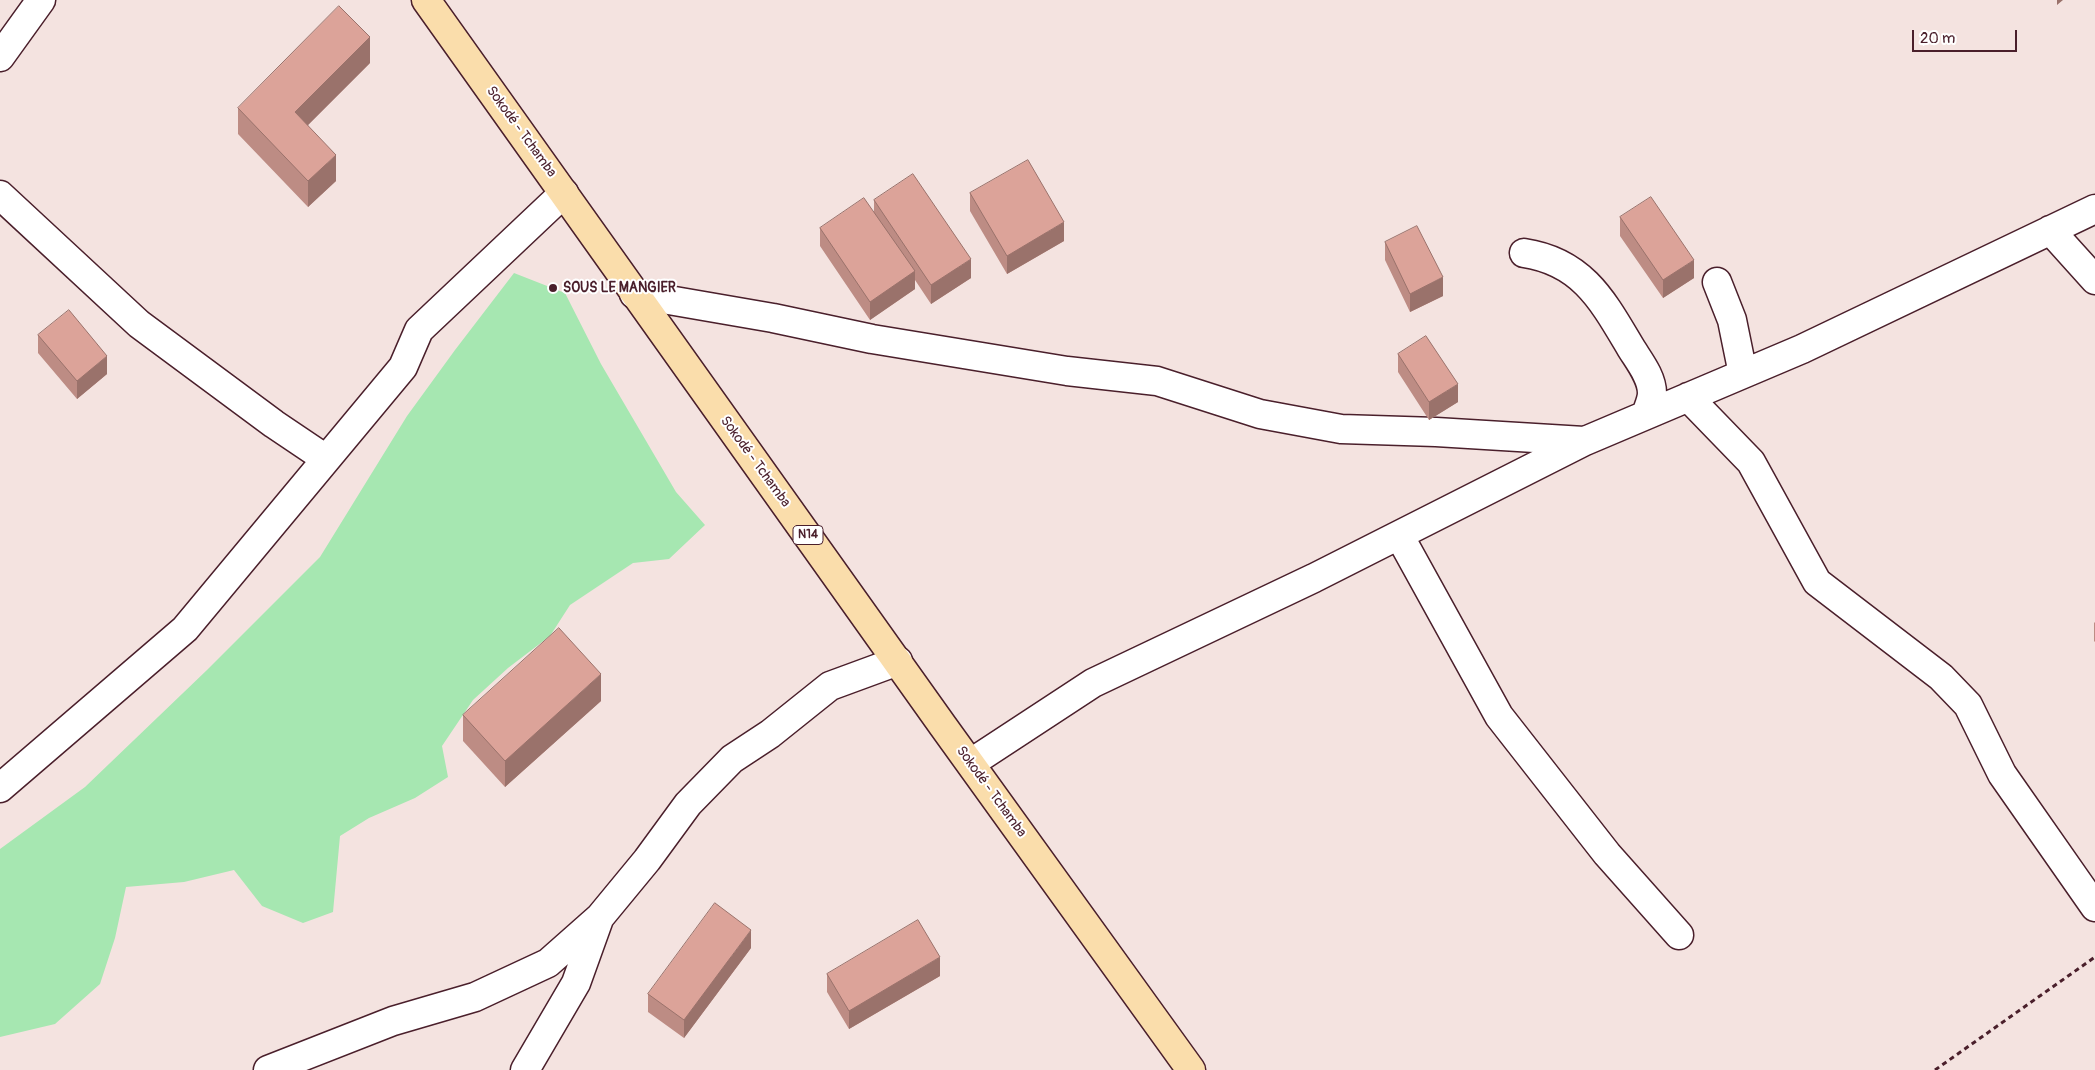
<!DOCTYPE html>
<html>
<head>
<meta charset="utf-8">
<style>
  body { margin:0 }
  #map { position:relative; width:2095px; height:1070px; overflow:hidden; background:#f4e3e0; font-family:Pangolin,sans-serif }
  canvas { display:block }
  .scale { position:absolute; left:1912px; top:30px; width:105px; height:22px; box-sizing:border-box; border:2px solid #4a1f2b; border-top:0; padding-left:6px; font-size:15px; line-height:18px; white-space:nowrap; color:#4a1f2b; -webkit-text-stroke:4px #fff; paint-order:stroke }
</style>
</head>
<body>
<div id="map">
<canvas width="2095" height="1070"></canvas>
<div class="scale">20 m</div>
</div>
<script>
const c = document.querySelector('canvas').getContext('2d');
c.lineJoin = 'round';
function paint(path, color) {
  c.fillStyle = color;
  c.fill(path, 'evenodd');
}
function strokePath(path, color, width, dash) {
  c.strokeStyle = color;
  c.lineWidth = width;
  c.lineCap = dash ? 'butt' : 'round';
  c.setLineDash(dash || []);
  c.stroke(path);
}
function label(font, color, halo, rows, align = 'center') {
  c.font = font + ' Pangolin,sans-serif';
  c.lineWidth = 4;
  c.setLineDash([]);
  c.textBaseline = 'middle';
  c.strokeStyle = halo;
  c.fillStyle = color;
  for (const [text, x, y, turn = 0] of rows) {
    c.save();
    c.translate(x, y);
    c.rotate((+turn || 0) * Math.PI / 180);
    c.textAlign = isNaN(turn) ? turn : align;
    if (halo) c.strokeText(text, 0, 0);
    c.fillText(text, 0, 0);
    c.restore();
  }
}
paint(new Path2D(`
  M514,273L565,293L601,364L676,492L705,525L669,559L633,563L570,605L550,636L508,668L473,700L442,746L448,777L415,798L369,818L340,836L333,912L303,923L262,906L234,870L184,882L126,887L115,938L100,984L55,1024L0,1037V849L85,787L207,670L320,557L407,416L455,350Z`), '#a6e7b1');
const minor = new Path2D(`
  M0,57L41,0
  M0,195L139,324L274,424L326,459
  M2050,230L2095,280
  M1524,253C1583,262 1603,301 1631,348C1639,361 1652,377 1652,393C1652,400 1648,408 1646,415
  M1717,282L1732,320L1743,374
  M634,294L773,318L872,339L1067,371L1157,381L1260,414L1341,429L1436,432L1584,441
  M1688,397L1751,462L1817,582L1941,677L1968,705L2002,774L2095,907
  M1399,535L1499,716L1607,854L1679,935
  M971,763L1093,683L1314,578L1585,441L1802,349L2095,209
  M0,788L185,629L403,367L419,330L564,193
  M268,1070L393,1021L475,997L548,963L600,917L647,860L688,804L732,759L770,734L830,686L898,661
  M525,1070L576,983L599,919`);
const major = new Path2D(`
  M426,0L943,726L1191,1070`);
strokePath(minor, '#4a1f2b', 31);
strokePath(major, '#4a1f2b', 31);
strokePath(new Path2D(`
  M1935,1070L2095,957`), '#4a1f2b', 3, [5, 4]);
strokePath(minor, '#fff', 28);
strokePath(major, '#faddab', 28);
paint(new Path2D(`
  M370,63L308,125L336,181L308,207L238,134V108Z
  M970,193L1064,241L1007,274L970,211Z
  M874,200L971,278L931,304L915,280V289L870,320L820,246V228L874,212Z
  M1620,217L1694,278L1663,298L1620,236Z
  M1385,242L1443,296L1410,312L1385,260Z
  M38,335L107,374L77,399L38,353Z
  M1398,354L1458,402L1429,420L1398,372Z
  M2095,622V642L2094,641V623Z
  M601,701L505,787L463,741V715Z
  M751,948L684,1038L648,1012V994Z
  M827,974L940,976L849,1029L827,992Z`), '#bd8c84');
paint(new Path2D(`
  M2057,0H2063L2057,5Z
  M370,37V63L295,138V112Z
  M336,155V181L308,207V181Z
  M1064,222V241L1007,274V256Z
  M971,259V278L931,304V285Z
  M1694,260V278L1663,298V280Z
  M915,271V289L870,320V302Z
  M1443,277V296L1410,312V294Z
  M107,356V374L77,399V381Z
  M1458,384V402L1429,420V402Z
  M601,674V701L505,787V761Z
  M751,930V948L684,1038V1020Z
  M940,957V976L849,1029V1011Z`), '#9a726b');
const building = new Path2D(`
  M339,6L370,37L295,112L336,155L308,181L238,108Z
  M1028,160L1064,222L1007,256L970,193Z
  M913,174L971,259L931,285L874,200Z
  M1651,197L1694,260L1663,280L1620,217Z
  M864,198L915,271L870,302L820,228Z
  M1417,226L1443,277L1410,294L1385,242Z
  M69,310L107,356L77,381L38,335Z
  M1426,336L1458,384L1429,402L1398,354Z
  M559,628L601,674L505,761L463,715Z
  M715,903L751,930L684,1020L648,994Z
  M918,920L940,957L849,1011L827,974Z`);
paint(building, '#dca399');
strokePath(building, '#9a726b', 1);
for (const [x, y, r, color] of [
  [553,288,5,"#4a1f2b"]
]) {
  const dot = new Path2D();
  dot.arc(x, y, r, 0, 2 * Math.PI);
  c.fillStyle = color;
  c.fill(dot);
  strokePath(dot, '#fff', 2);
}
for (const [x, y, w] of [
  [808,535,30]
]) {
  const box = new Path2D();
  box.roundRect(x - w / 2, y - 9.5, w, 19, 4);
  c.fillStyle = '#fff';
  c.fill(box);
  strokePath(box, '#4a1f2b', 1);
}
label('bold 12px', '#4a1f2b', null, [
  ["N14",808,535]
]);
label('14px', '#4a1f2b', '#fff', [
  ["Sokodé - Tchamba",521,132,54],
  ["Sokodé - Tchamba",755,462,54],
  ["Sokodé - Tchamba",991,792,54]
]);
label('bold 14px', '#4a1f2b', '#fff', [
  ["SOUS LE MANGIER",563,288]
], 'left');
</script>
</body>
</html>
